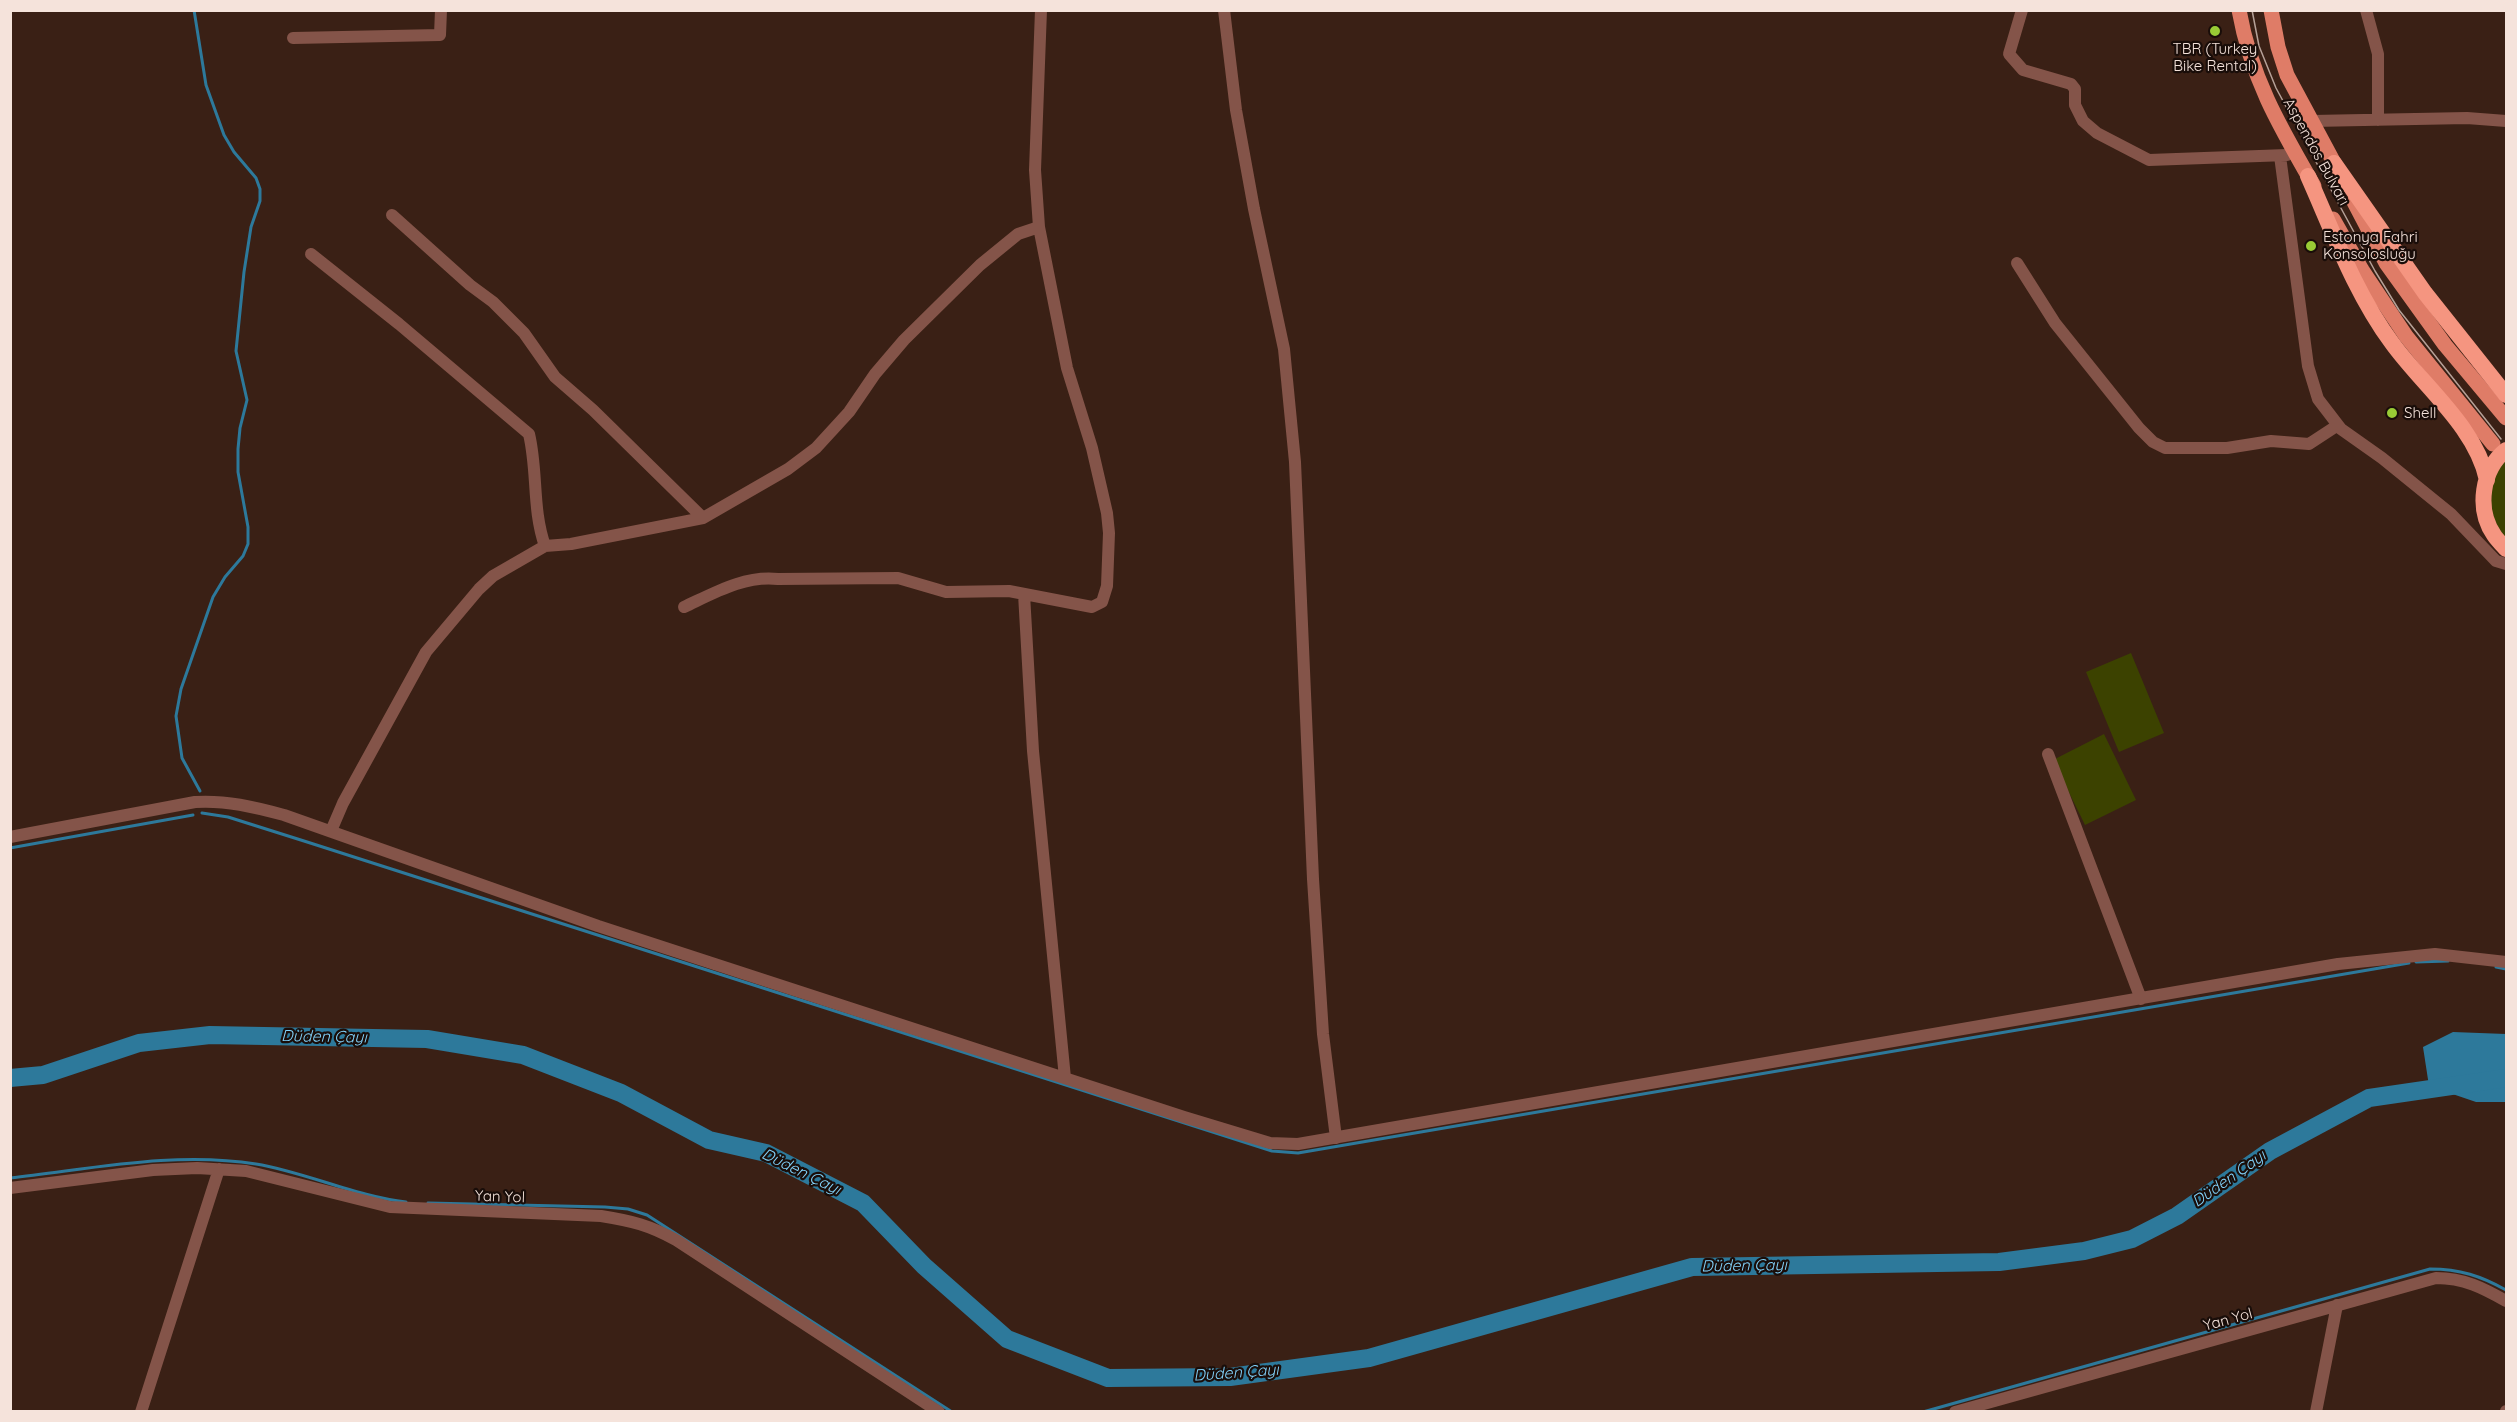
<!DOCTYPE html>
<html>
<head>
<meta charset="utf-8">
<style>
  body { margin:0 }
  #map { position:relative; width:2517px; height:1422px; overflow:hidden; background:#3a2015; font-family:Quicksand,sans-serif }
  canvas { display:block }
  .frame { position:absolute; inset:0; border:12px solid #f5e3db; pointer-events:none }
</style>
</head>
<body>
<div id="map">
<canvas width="2517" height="1422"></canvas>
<div class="frame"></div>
</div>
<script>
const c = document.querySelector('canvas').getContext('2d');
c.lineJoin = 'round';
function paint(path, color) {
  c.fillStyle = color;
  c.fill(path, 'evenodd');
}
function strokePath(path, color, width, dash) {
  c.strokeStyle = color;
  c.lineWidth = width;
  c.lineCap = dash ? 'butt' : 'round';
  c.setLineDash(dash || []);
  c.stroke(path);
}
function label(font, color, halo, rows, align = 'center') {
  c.font = font + ' Quicksand,sans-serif';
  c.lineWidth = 4.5;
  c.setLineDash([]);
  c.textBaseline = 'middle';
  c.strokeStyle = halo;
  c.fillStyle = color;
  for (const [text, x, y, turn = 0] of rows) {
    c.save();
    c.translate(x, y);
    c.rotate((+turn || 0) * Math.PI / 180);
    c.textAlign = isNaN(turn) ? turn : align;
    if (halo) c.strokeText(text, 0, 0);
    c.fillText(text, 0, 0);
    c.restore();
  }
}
paint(new Path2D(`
  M2506,458V539C2483,505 2484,492 2506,458Z
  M2131,653L2164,733L2119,752L2086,672Z
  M2104,734L2136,800L2085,825L2053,760Z`), '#3c4200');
paint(new Path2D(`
  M2453,1032L2506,1034V1102H2476L2429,1086L2423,1047Z`), '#2d799b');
strokePath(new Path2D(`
  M194,10L206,85L224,135L234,152L256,178L260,189V201L251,227L244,272L236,351L247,400L240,428L238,449V472L248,527V544L243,556L225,577L213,597L181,689L176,716L182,758L200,791
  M202,813L228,817L304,841L1272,1151L1298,1153L2409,963
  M10,848L193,815
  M2416,962L2448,961
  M2496,967L2506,969
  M10,1178C92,1169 174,1151 256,1164C305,1172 358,1197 406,1202
  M428,1203L605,1207L628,1209L647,1215L952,1412
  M1923,1412L2430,1269C2460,1269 2481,1276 2506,1290`), '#2d799b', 3);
strokePath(new Path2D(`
  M10,1078L43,1075L139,1043L210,1035L427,1039L523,1055L621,1093L709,1140L766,1153L863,1203L924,1266L1007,1339L1108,1378L1230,1377L1369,1358L1692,1267L1999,1262L2084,1251L2132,1239L2177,1216L2270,1151L2369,1098L2506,1078`), '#2d799b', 18);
strokePath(new Path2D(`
  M1224,10L1236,110L1254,209L1284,349L1295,462L1313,879L1323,1034L1336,1138
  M2022,10L2009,54L2023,70L2071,84L2075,89V105L2083,121L2097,133L2149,160L2287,155
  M2366,10L2378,54V120
  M293,38L440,35L441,10
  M2312,121L2467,118L2506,121
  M2280,156L2308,366L2318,399L2341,429L2382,458L2451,514L2496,561L2506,564
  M392,215L470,285L493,302L524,333L555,377L593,410L703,518
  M311,254L399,324L529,434C538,472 532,509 545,546
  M2017,263L2055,323L2139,428L2153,442L2165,448H2227L2271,441L2309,444L2338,425
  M1024,594L1033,751L1065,1078
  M684,607C714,593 745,575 778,579L898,578L946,592L1009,591L1092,607L1102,602L1107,586L1109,533L1107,513L1092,448L1067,368L1039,227L1035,170L1041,10
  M2048,754L2141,999
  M331,831L343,803L426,652L479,589L493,576L545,546L571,544L703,518L788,469L816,448L849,412L875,374L904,340L980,265L1018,234L1039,227
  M10,837L195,802C226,800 254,807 284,815L598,926L1184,1117L1270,1143L1298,1144L2338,964L2435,954L2506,962
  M10,1188L153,1170L197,1168L246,1171L390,1207L601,1216C632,1221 649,1225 676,1240L939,1412
  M141,1412L219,1169
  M1955,1412L2436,1278C2464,1278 2483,1288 2506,1301
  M2316,1412L2337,1305
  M2506,1412V1411`), '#845449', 12);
strokePath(new Path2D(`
  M2239,10C2251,78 2280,127 2314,186
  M2271,10L2278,47L2287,75L2339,172
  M2354,202L2386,263L2445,345L2506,418
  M2333,219L2362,270L2406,336L2493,444`), '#df7c67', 15);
strokePath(new Path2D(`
  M2334,163L2425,293L2506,395
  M2308,176C2333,232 2355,293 2392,343C2423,386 2476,427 2487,480
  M2506,450C2482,469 2476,509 2494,535C2497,540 2502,544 2506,549`), '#f59580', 16);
strokePath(new Path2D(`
  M2252,10L2259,46L2276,88L2375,271L2399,310L2501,439`), '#b6a198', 1.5);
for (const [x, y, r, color] of [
  [2215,31,6,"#99cb35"],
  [2311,246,6,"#99cb35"],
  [2392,413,6,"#99cb35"]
]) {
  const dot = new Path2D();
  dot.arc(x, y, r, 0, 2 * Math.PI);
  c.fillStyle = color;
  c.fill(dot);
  strokePath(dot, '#190d09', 2);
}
label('15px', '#f5e3db', '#190d09', [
  ["TBR (Turkey",2215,49,"center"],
  ["Bike Rental)",2215,66,"center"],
  ["Estonya Fahri",2323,237],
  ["Konsolosluğu",2323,254],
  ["Shell",2404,413]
], 'left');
label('15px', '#f5e3db', '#190d09', [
  ["Aspendos Bulvarı",2316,152,61],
  ["Yan Yol",500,1197,2],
  ["Yan Yol",2228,1320,-15]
]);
label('italic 16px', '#83d3fb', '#190d09', [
  ["Düden Çayı",324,1037,1],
  ["Düden Çayı",801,1172,26],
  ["Düden Çayı",2229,1179,-35],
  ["Düden Çayı",1744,1266,-1],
  ["Düden Çayı",1236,1373,-4]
]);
</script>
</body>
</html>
